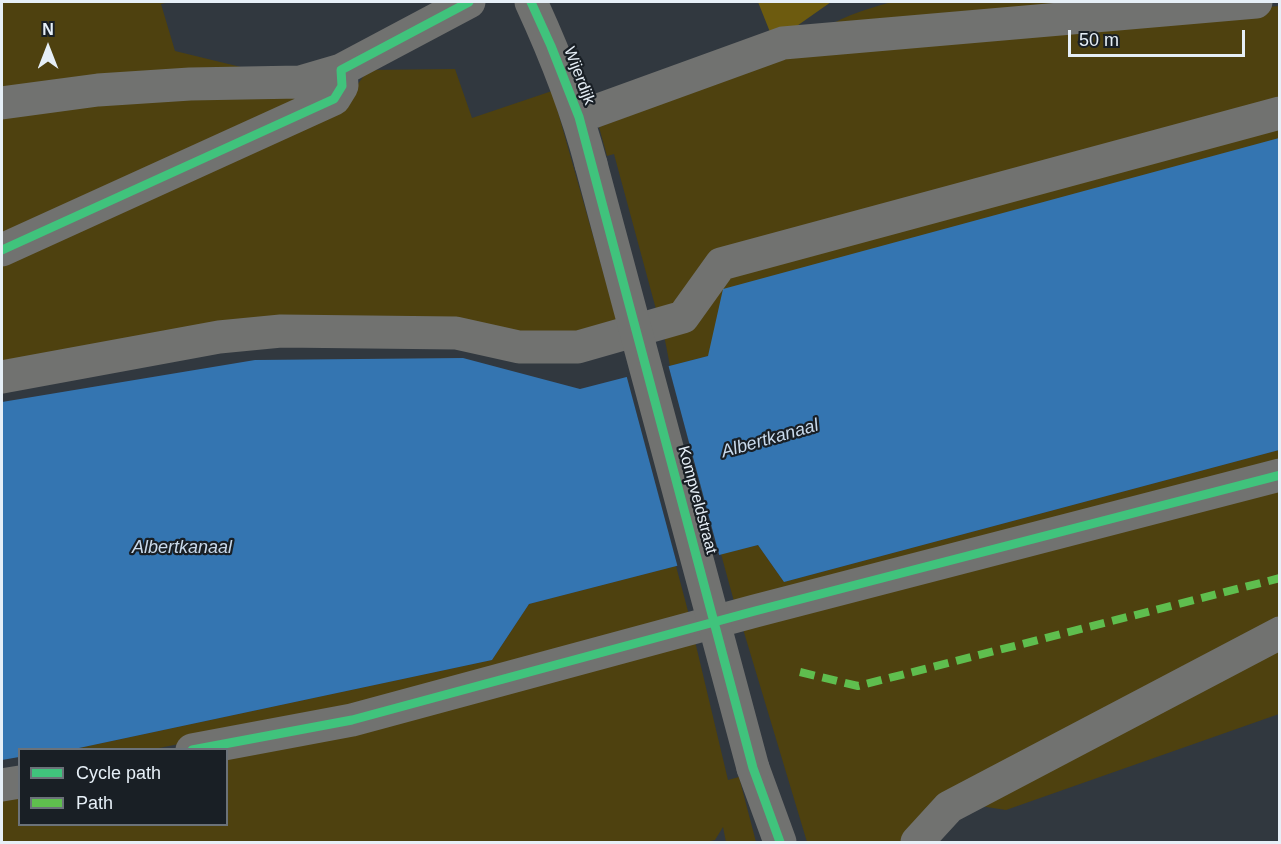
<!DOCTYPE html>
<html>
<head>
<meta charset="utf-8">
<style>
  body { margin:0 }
  #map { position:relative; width:1281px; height:844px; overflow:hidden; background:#31383f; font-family:Helvetica,sans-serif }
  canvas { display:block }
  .frame { position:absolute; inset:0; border:3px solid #e6eff7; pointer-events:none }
  .legend { position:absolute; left:18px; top:748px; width:210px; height:78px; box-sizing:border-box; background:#191f25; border:2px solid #6b7279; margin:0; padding:8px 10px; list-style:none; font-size:18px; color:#e6eff7 }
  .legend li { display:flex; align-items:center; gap:12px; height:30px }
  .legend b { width:30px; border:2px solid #6b7279 }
  .north { position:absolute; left:18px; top:18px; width:60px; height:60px; -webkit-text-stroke:4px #191f25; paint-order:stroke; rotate:0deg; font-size:16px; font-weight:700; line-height:24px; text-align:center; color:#e6eff7 }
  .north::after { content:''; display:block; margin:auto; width:21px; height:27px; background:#e6eff7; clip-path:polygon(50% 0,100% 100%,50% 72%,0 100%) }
  .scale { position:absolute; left:1068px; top:30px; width:177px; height:27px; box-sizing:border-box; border:3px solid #e6eff7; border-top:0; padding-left:8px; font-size:18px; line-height:21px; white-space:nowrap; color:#e6eff7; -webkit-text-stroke:4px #191f25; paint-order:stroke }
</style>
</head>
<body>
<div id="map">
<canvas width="1281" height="844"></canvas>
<div class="frame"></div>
<ul class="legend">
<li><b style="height:8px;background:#40c37c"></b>Cycle path</li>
<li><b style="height:8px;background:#5fbe4e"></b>Path</li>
</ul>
<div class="north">N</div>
<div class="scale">50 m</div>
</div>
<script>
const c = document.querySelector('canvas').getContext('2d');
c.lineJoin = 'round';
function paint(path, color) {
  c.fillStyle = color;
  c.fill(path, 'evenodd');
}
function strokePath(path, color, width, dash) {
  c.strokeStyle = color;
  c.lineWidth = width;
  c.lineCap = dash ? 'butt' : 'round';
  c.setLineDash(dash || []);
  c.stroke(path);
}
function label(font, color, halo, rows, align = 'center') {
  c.font = font + ' Helvetica,sans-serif';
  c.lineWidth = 4.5;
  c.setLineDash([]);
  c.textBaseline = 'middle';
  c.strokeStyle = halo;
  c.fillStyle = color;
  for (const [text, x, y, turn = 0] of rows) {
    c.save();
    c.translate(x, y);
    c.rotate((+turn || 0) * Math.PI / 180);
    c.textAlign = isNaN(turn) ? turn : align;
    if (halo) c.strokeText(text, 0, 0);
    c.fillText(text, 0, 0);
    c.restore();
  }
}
paint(new Path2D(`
  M2,2H170L161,4L175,51L249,69L2,93Z
  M892,2H1147L813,34C840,18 861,10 892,2Z
  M1279,6V104L727,254L681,306L657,313L614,154L607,156L599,127L800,51Z
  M455,69L472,118L552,91L619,328L564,340L459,326L2,368V261L355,88L368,70Z
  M319,88L2,240V111Z
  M1279,122V138L708,356L670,366L663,330L721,278Z
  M1279,450V467L735,605L721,554L758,545L784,582Z
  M1279,483V714L1006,810L942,800L905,842H807L743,629Z
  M676,566L689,615L304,719L154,749L80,750L79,748L492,660L529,604Z
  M694,637L728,780L739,777L756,842H726L723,827L715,840L706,842H2V796L19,793L20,824H226L227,751Z`), '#4e410f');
paint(new Path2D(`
  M758,2H831L774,42Z`), '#6d5b0f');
paint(new Path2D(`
  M1279,138V450L784,582L758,545L529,604L492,660L79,748L20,750L19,757L2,760V402L255,360L463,358L580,389L708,356L723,289Z`), '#3475b1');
paint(new Path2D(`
  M668,364L720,558L678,568L626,374Z`), '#31383f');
strokePath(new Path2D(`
  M531,2C555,54 576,107 591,164
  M2,103L98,90L190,84L300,82L341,70L469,2
  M579,117L783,43L1256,2
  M2,250L334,99L342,86L341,70
  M2,377L219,337L281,331L456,333L519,347H578L683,317L721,264L1280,113
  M192,750L352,720L755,611L1280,475
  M753,768L780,842
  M2,785L20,782
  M917,842L949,807L1280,633`), '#717270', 33);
strokePath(new Path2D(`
  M591,164L753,768`), '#717270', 33);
strokePath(new Path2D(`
  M800,672L858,686L1280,578`), '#5fbe4e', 8, [15, 8]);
strokePath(new Path2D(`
  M531,2L551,46L579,117L753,768L780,842
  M2,250L334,99L342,86L341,70L469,2
  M192,750L352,720L755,611L1280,475`), '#40c37c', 9);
label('16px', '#e6eff7', '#191f25', [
  ["Wijerdijk",579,76,69],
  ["Kompveldstraat",697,500,75]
]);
label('italic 18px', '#c9daec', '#191f25', [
  ["Albertkanaal",770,439,-16],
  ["Albertkanaal",182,548]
]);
</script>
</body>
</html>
